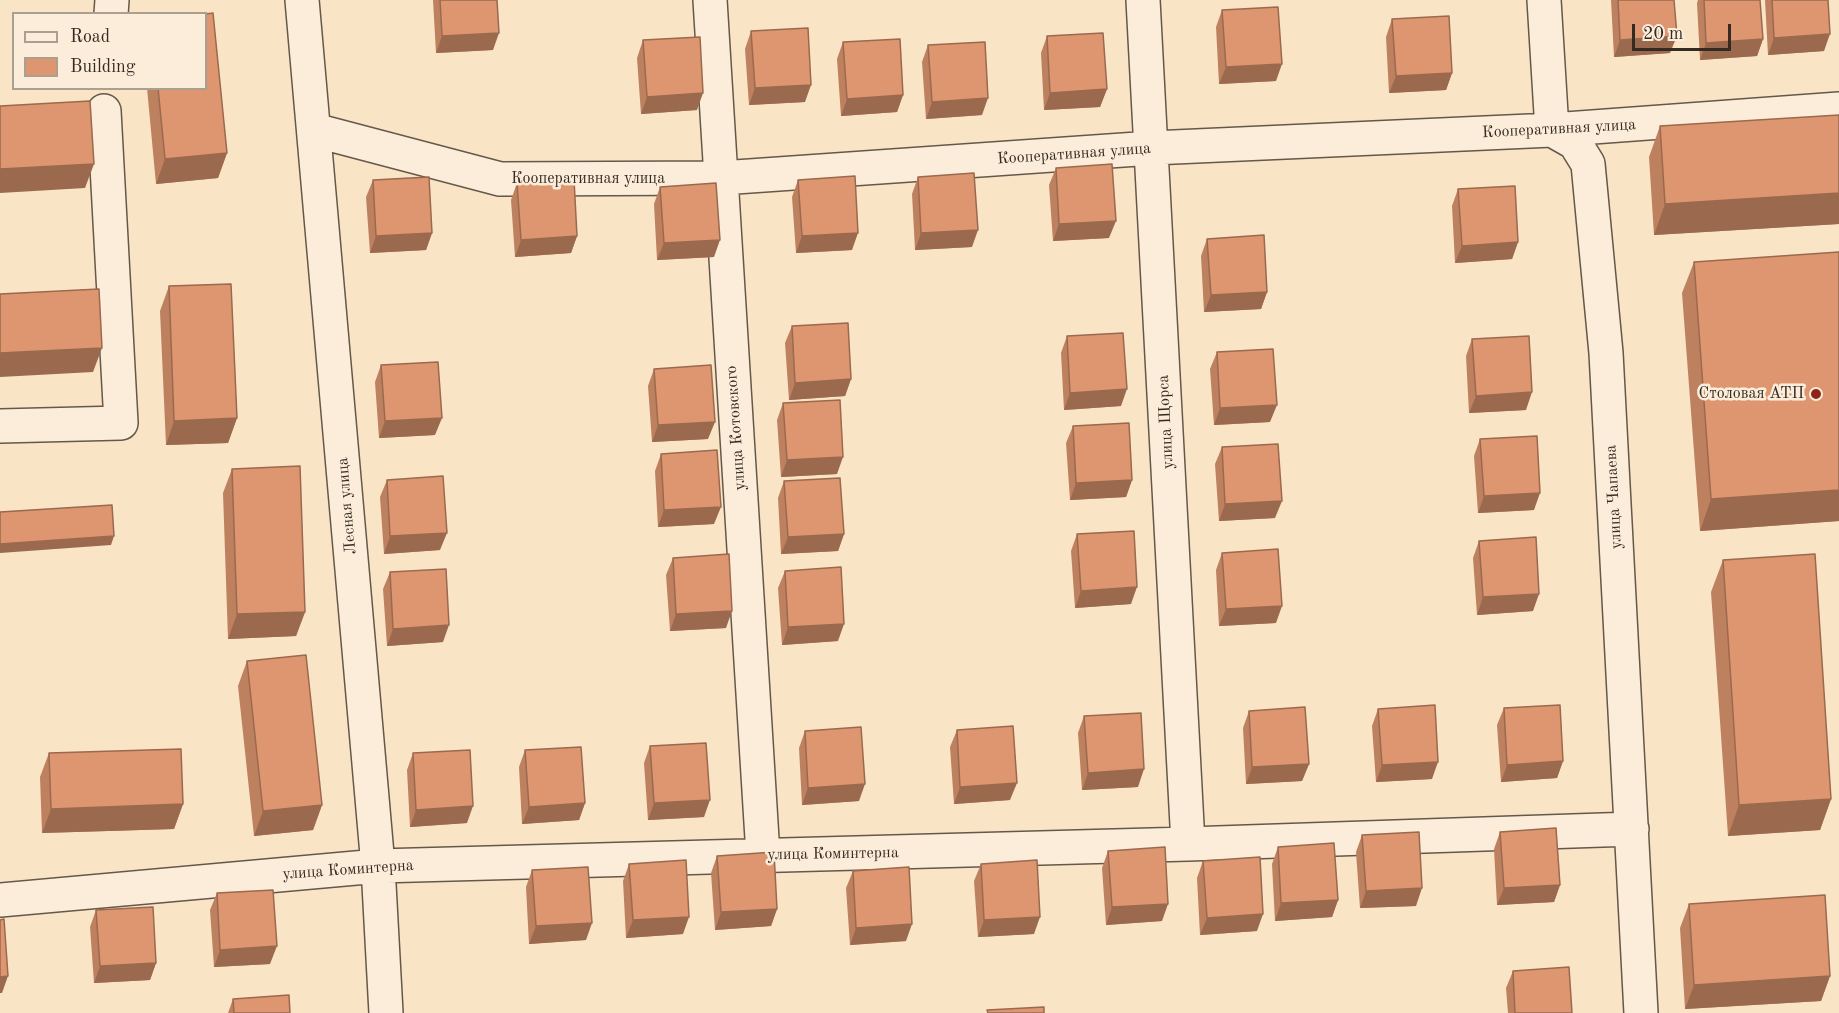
<!DOCTYPE html>
<html>
<head>
<meta charset="utf-8">
<style>
  body { margin:0 }
  #map { position:relative; width:1839px; height:1013px; overflow:hidden; background:#f9e4c6; font-family:"Old Standard TT",serif }
  canvas { display:block }
  .legend { position:absolute; left:12px; top:12px; width:195px; height:78px; box-sizing:border-box; background:#fbedda; border:2px solid #ab9f90; margin:0; padding:8px 10px; list-style:none; font-size:18px; color:#342a21 }
  .legend li { display:flex; align-items:center; gap:12px; height:30px }
  .legend b { width:30px; border:2px solid #ab9f90 }
  .scale { position:absolute; left:1632px; top:24px; width:99px; height:27px; box-sizing:border-box; border:3px solid #342a21; border-top:0; padding-left:8px; font-size:18px; line-height:21px; white-space:nowrap; color:#342a21; -webkit-text-stroke:4px #fbedda; paint-order:stroke }
</style>
</head>
<body>
<div id="map">
<canvas width="1839" height="1013"></canvas>
<ul class="legend">
<li><b style="height:8px;background:#fbedda"></b>Road</li>
<li><b style="height:16px;background:#dd9670"></b>Building</li>
</ul>
<div class="scale">20 m</div>
</div>
<script>
const c = document.querySelector('canvas').getContext('2d');
c.lineJoin = 'round';
function strokePath(path, color, width, dash) {
  c.strokeStyle = color;
  c.lineWidth = width;
  c.lineCap = dash ? 'butt' : 'round';
  c.setLineDash(dash || []);
  c.stroke(path);
}
function paint(path, color) {
  c.fillStyle = color;
  c.fill(path, 'evenodd');
}
function label(font, color, halo, rows, align = 'center') {
  c.font = font + ' "Old Standard TT",serif';
  c.lineWidth = 5;
  c.setLineDash([]);
  c.textBaseline = 'middle';
  c.strokeStyle = halo;
  c.fillStyle = color;
  for (const [text, x, y, turn = 0] of rows) {
    c.save();
    c.translate(x, y);
    c.rotate((+turn || 0) * Math.PI / 180);
    c.textAlign = isNaN(turn) ? turn : align;
    if (halo) c.strokeText(text, 0, 0);
    c.fillText(text, 0, 0);
    c.restore();
  }
}
const minor = new Path2D(`
  M302,0L378,866L386,1013
  M710,0L763,855
  M1143,0L1188,844
  M1544,0L1552,130L1575,143L1588,164L1606,353L1641,1013
  M111,14L112,0
  M314,130L500,179L721,178L1152,148L1552,130L1839,109
  M0,426L121,423L104,111
  M0,900L378,866L1188,844L1632,829`);
strokePath(minor, '#65584a', 36);
strokePath(minor, '#fbedda', 33);
paint(new Path2D(`
  M433,0H497L493,50L436,53Z
  M1611,0H1674L1670,53L1614,57Z
  M1698,0H1760L1763,39L1757,56L1700,60L1697,3Z
  M1765,0H1828L1824,51L1768,55Z
  M1222,10L1276,81L1219,84L1216,27Z
  M1392,19L1452,73L1446,90L1389,93L1386,37Z
  M751,31L805,102L749,105L745,49Z
  M1047,36L1107,89L1100,107L1044,110L1041,53Z
  M643,40L697,110L641,114L637,58Z
  M843,42L903,95L897,112L841,116L837,59Z
  M928,45L982,115L926,119L922,62Z
  M147,88H206L227,153L218,178L156,184Z
  M1839,115V224L1654,235L1649,157L1660,126Z
  M1056,168L1109,238L1053,241L1049,185Z
  M918,177L972,247L915,250L912,194Z
  M373,180L432,233L426,250L370,253L366,197Z
  M798,180L852,250L796,253L792,197Z
  M517,183L577,236L571,253L515,257L511,200Z
  M660,187L714,257L657,260L654,204Z
  M1458,189L1518,242L1512,259L1455,263L1452,206Z
  M1207,239L1267,292L1261,309L1204,312L1201,256Z
  M1839,252V521L1700,531L1682,293L1694,262Z
  M169,286L237,418L228,443L166,445L160,311Z
  M792,326L851,379L845,396L789,400L785,343Z
  M1067,336L1121,406L1064,410L1061,353Z
  M1472,339L1526,410L1469,413L1466,356Z
  M1217,352L1270,422L1214,425L1210,369Z
  M381,365L435,435L379,438L375,382Z
  M654,369L708,439L652,442L648,386Z
  M783,403L837,474L781,477L777,420Z
  M1073,426L1132,480L1126,497L1070,500L1066,443Z
  M1480,439L1534,510L1478,513L1474,456Z
  M1222,447L1275,518L1219,521L1215,464Z
  M661,454L714,524L658,527L655,471Z
  M232,469L305,612L296,636L228,639L223,493Z
  M387,480L440,550L384,554L380,497Z
  M784,481L844,534L838,551L781,554L778,498Z
  M1077,534L1131,604L1075,608L1071,551Z
  M1479,541L1533,611L1477,615L1473,558Z
  M1222,553L1276,623L1219,626L1216,570Z
  M673,558L726,628L670,631L666,575Z
  M1723,560L1831,799L1820,830L1728,836L1711,592Z
  M785,571L838,641L782,645L778,588Z
  M390,572L443,642L387,646L383,589Z
  M247,661L322,805L313,830L254,836L238,686Z
  M1504,708L1563,761L1557,778L1501,782L1497,725Z
  M1378,709L1432,779L1376,782L1372,726Z
  M1249,711L1309,764L1302,781L1246,784L1243,728Z
  M1084,716L1138,787L1082,790L1078,733Z
  M957,730L1010,800L954,804L950,747Z
  M805,731L859,801L802,805L799,748Z
  M650,746L704,817L648,820L644,763Z
  M525,750L585,803L579,820L522,824L519,767Z
  M49,753L183,804L174,829L42,833L40,777Z
  M413,753L467,823L410,827L407,770Z
  M1500,832L1560,885L1554,902L1497,905L1494,849Z
  M1362,835L1416,906L1360,908L1356,852Z
  M1278,847L1338,900L1332,917L1275,921L1272,864Z
  M1108,851L1162,921L1106,925L1102,868Z
  M717,856L777,909L771,926L715,930L711,873Z
  M1203,861L1257,931L1200,935L1197,878Z
  M629,864L683,934L626,938L623,881Z
  M981,864L1034,934L978,937L974,881Z
  M532,870L586,940L529,944L526,887Z
  M853,871L906,941L850,945L846,888Z
  M217,893L270,964L214,967L210,910Z
  M1689,904L1830,976L1821,1001L1685,1009L1680,928Z
  M96,910L156,963L150,980L94,983L90,927Z
  M1513,971L1572,1013H1508L1506,988Z
  M233,999L234,1013H228Z`), '#be8160');
paint(new Path2D(`
  M499,33L493,50L436,53L442,36Z
  M1830,34L1824,51L1768,55L1774,38Z
  M1677,36L1670,53L1614,57L1620,40Z
  M1763,39L1757,56L1700,60L1706,43Z
  M1282,64L1276,81L1219,84L1226,67Z
  M1452,73L1446,90L1389,93L1396,76Z
  M811,85L805,102L749,105L755,88Z
  M1107,89L1100,107L1044,110L1050,93Z
  M703,93L697,110L641,114L647,97Z
  M903,95L897,112L841,116L847,99Z
  M988,98L982,115L926,119L932,102Z
  M227,153L218,178L156,184L165,159Z
  M94,164L85,188L0,193V169Z
  M1839,193V224L1654,235L1665,204Z
  M1116,221L1109,238L1053,241L1059,224Z
  M978,230L972,247L915,250L921,233Z
  M432,233L426,250L370,253L376,236Z
  M858,233L852,250L796,253L802,236Z
  M577,236L571,253L515,257L521,240Z
  M720,240L714,257L657,260L664,243Z
  M1518,242L1512,259L1455,263L1462,246Z
  M1267,292L1261,309L1204,312L1211,295Z
  M102,348L93,372L0,377V353Z
  M851,379L845,396L789,400L795,383Z
  M1127,389L1121,406L1064,410L1070,393Z
  M1532,392L1526,410L1469,413L1476,396Z
  M1277,405L1270,422L1214,425L1220,408Z
  M237,418L228,443L166,445L174,421Z
  M442,418L435,435L379,438L385,421Z
  M715,422L708,439L652,442L658,425Z
  M843,457L837,474L781,477L787,460Z
  M1132,480L1126,497L1070,500L1076,483Z
  M1839,490V521L1700,531L1711,499Z
  M1540,493L1534,510L1478,513L1484,496Z
  M1282,501L1275,518L1219,521L1225,504Z
  M721,507L714,524L658,527L664,510Z
  M447,533L440,550L384,554L390,536Z
  M844,534L838,551L781,554L788,537Z
  M114,536L111,545L0,553V544Z
  M1137,587L1131,604L1075,608L1081,591Z
  M1539,594L1533,611L1477,615L1483,597Z
  M1282,606L1276,623L1219,626L1226,609Z
  M732,611L726,628L670,631L676,614Z
  M305,612L296,636L228,639L237,614Z
  M844,624L838,641L782,645L788,627Z
  M449,625L443,642L387,646L393,629Z
  M1563,761L1557,778L1501,782L1507,765Z
  M1438,762L1432,779L1376,782L1382,765Z
  M1309,764L1302,781L1246,784L1252,767Z
  M1144,769L1138,787L1082,790L1088,773Z
  M1017,783L1010,800L954,804L960,787Z
  M865,784L859,801L802,805L808,788Z
  M1831,799L1820,830L1728,836L1739,805Z
  M710,800L704,817L648,820L654,803Z
  M585,803L579,820L522,824L529,807Z
  M183,804L174,829L42,833L51,809Z
  M322,805L313,830L254,836L263,811Z
  M473,806L467,823L410,827L416,810Z
  M1560,885L1554,902L1497,905L1504,888Z
  M1422,888L1416,906L1360,908L1366,891Z
  M1338,900L1332,917L1275,921L1281,903Z
  M1168,904L1162,921L1106,925L1112,907Z
  M777,909L771,926L715,930L721,912Z
  M1263,914L1257,931L1200,935L1207,918Z
  M689,917L683,934L626,938L633,920Z
  M1040,917L1034,934L978,937L984,920Z
  M592,923L586,940L529,944L536,926Z
  M912,924L906,941L850,945L856,928Z
  M277,946L270,964L214,967L220,950Z
  M156,963L150,980L94,983L100,966Z
  M8,976L2,993H0V977Z
  M1830,976L1821,1001L1685,1009L1694,985Z`), '#9b694e');
const building = new Path2D(`
  M440,0H497L499,33L442,36Z
  M1618,0H1674L1677,36L1620,40Z
  M1704,0H1760L1763,39L1706,43Z
  M1772,0H1828L1830,34L1774,38Z
  M1278,7L1282,64L1226,67L1222,10Z
  M213,13L227,153L165,159L158,88H206V14Z
  M1449,16L1452,73L1396,76L1392,19Z
  M808,28L811,85L755,88L751,31Z
  M1103,33L1107,89L1050,93L1047,36Z
  M700,37L703,93L647,97L643,40Z
  M900,39L903,95L847,99L843,42Z
  M985,42L988,98L932,102L928,45Z
  M90,101L94,164L0,169V106Z
  M1839,115V193L1665,204L1660,126Z
  M1112,164L1116,221L1059,224L1056,168Z
  M974,173L978,230L921,233L918,177Z
  M855,176L858,233L802,236L798,180Z
  M429,177L432,233L376,236L373,180Z
  M574,179L577,236L521,240L517,183Z
  M716,183L720,240L664,243L660,187Z
  M1515,186L1518,242L1462,246L1458,189Z
  M1264,235L1267,292L1211,295L1207,239Z
  M1839,252V490L1711,499L1694,262Z
  M231,284L237,418L174,421L169,286Z
  M99,289L102,348L0,353V294Z
  M848,323L851,379L795,383L792,326Z
  M1123,333L1127,389L1070,393L1067,336Z
  M1529,336L1532,392L1476,396L1472,339Z
  M1273,349L1277,405L1220,408L1217,352Z
  M438,362L442,418L385,421L381,365Z
  M711,365L715,422L658,425L654,369Z
  M840,400L843,457L787,460L783,403Z
  M1129,423L1132,480L1076,483L1073,426Z
  M1537,436L1540,493L1484,496L1480,439Z
  M1278,444L1282,501L1225,504L1222,447Z
  M717,450L721,507L664,510L661,454Z
  M300,466L305,612L237,614L232,469Z
  M443,476L447,533L390,536L387,480Z
  M840,478L844,534L788,537L784,481Z
  M112,505L114,536L0,544V512Z
  M1134,531L1137,587L1081,591L1077,534Z
  M1536,537L1539,594L1483,597L1479,541Z
  M1278,549L1282,606L1226,609L1222,553Z
  M729,554L732,611L676,614L673,558Z
  M1815,554L1831,799L1739,805L1723,560Z
  M841,567L844,624L788,627L785,571Z
  M446,569L449,625L393,629L390,572Z
  M306,655L322,805L263,811L247,661Z
  M1435,705L1438,762L1382,765L1378,709Z
  M1560,705L1563,761L1507,765L1504,708Z
  M1305,707L1309,764L1252,767L1249,711Z
  M1141,713L1144,769L1088,773L1084,716Z
  M1013,726L1017,783L960,787L957,730Z
  M861,727L865,784L808,788L805,731Z
  M706,743L710,800L654,803L650,746Z
  M581,747L585,803L529,807L525,750Z
  M181,749L183,804L51,809L49,753Z
  M470,750L473,806L416,810L413,753Z
  M1556,828L1560,885L1504,888L1500,832Z
  M1419,832L1422,888L1366,891L1362,835Z
  M1334,843L1338,900L1281,903L1278,847Z
  M1165,847L1168,904L1112,907L1108,851Z
  M774,852L777,909L721,912L717,856Z
  M1260,857L1263,914L1207,918L1203,861Z
  M686,860L689,917L633,920L629,864Z
  M1037,860L1040,917L984,920L981,864Z
  M588,867L592,923L536,926L532,870Z
  M909,867L912,924L856,928L853,871Z
  M273,890L277,946L220,950L217,893Z
  M1825,895L1830,976L1694,985L1689,904Z
  M153,907L156,963L100,966L96,910Z
  M4,919L8,976L0,977V920Z
  M1569,967L1572,1013H1515L1513,971Z
  M289,995L290,1013H234L233,999Z
  M1044,1007V1013H988L987,1010Z`);
paint(building, '#dd9670');
strokePath(building, '#9b694e', 1.5);
for (const [x, y, r, color] of [
  [1816,394,6,"#8f2418"]
]) {
  const dot = new Path2D();
  dot.arc(x, y, r, 0, 2 * Math.PI);
  c.fillStyle = color;
  c.fill(dot);
  strokePath(dot, '#fbedda', 2);
}
label('16px', '#342a21', '#fbedda', [
  ["Кооперативная улица",1559,129,-3],
  ["Кооперативная улица",1074,154,-4],
  ["Кооперативная улица",588,179],
  ["улица Щорса",1166,422,-93],
  ["улица Котовского",736,428,-94],
  ["улица Чапаева",1614,497,-93],
  ["Лесная улица",347,506,-95],
  ["улица Коминтерна",833,854,-1],
  ["улица Коминтерна",348,870,-4]
]);
label('16px', '#342a21', '#fbedda', [
  ["Столовая АТП",1804,394]
], 'right');
</script>
</body>
</html>
